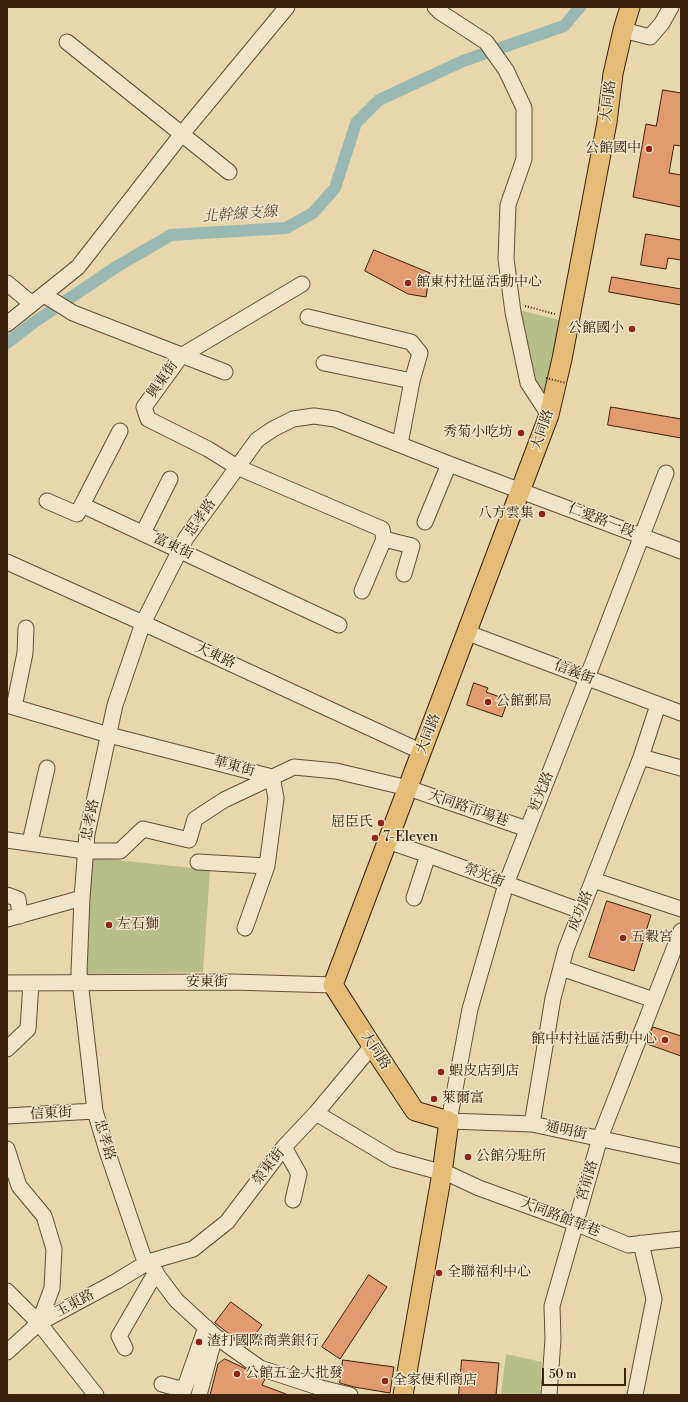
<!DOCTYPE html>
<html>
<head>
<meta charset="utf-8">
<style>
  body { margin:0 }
  #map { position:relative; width:688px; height:1402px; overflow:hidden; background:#e8d7ac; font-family:"Libre Bodoni",serif }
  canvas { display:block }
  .frame { position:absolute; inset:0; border:8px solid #3b200c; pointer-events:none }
  .scale { position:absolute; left:542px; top:1368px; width:84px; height:18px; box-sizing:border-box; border:2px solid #3b200c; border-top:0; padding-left:5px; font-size:12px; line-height:14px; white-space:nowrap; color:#3b200c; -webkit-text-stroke:3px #f0e5c9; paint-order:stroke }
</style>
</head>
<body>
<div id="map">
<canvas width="688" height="1402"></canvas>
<div class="frame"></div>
<div class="scale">50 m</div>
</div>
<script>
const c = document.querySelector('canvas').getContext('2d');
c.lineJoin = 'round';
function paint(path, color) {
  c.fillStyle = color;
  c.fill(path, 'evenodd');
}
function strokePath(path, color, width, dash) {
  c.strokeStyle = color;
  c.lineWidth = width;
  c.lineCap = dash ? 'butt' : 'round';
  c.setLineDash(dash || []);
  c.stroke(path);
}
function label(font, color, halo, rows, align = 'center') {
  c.font = font + ' "Libre Bodoni","Noto Serif TC",serif';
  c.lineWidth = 3;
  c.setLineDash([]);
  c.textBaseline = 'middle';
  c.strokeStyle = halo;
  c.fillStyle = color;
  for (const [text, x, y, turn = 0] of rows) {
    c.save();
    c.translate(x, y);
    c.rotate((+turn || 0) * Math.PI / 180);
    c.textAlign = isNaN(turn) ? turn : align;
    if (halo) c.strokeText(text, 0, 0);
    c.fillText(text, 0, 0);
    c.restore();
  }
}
paint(new Path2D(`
  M519,310L563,321L543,397L533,380Z
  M90,857L210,870L203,972L86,974Z
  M506,1354L542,1362L540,1395H501Z`), '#b6be89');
strokePath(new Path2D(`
  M7,343L33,323L116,267L171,235L286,228L313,213L335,188L356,123L379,100L463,61L564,26L580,7`), '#99b8b2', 12);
const building = new Path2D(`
  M663,90L681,93V146L674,145L669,173L681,175V207L633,197L646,124L656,126Z
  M646,234L681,240V260L668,258L666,269L641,265Z
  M374,250L430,273L426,297L408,294L365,271Z
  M612,277L681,289V305L609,292Z
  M611,407L681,419V438L608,425Z
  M474,683L488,688L486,692L508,700L502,717L467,705Z
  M607,901L651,915L634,971L589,957Z
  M653,1027L681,1036V1056L647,1044Z
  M369,1275L387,1287L340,1359L322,1347Z
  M231,1302L262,1325L246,1347L215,1323Z
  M225,1359L244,1368L257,1376L265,1379L262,1385L286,1394V1395H210L218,1364Z
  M343,1360L394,1367L390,1393L354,1387L340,1383Z
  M462,1360L499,1363L496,1395H459Z`);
paint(building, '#e29a71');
strokePath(building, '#3b200c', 1);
const minor = new Path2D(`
  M435,7L440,12L486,42L506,70L524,108V159L508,205L506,259L513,312L528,383L549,415
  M623,30L650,37L662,23L671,7
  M67,42L229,172
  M7,283L32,304
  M302,284L181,356L144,407L148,419L208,449L237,467L382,529L384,539L362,591
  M44,295L73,313L225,372
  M308,317L411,342L420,353L412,381L400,444
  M7,324L78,267L181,135L287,7
  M324,363L412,381
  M120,431L82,505L339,625
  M666,473L587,678L506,884L470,1009L449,1121L532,1124L681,1156
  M47,501L77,514L82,505
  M425,522L449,464
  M143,533L170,479
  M384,539L412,546L404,574
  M7,562L143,623L422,752
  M468,633L681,713
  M7,705L109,735L272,777L276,798L267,866L245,928
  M14,707L25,653L26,628
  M641,757L681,768
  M7,840L85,851H120L143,829L189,840L195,819L224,800L294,767L336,771L408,788L527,829
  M387,841L428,855L581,911
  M30,842L47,768
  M198,862L267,866
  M593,880L681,909
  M7,895L18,899L20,916
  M414,898L428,855
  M7,919L82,898
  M561,968L654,1000
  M7,983L232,982L333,985
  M7,1049L28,1029L31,983
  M316,1113L393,1159L451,1175L479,1188L575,1223L628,1245L681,1239
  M7,1116L95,1111
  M532,1124L553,998L566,949L641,757L658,705
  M284,1147L299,1174L293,1200
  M7,1149L19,1186L44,1216L54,1249L52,1288L39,1323
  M7,1291L39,1323L96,1395
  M125,1348L119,1336L156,1272
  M7,1352L39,1323L117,1281L148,1262L193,1249L227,1222L284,1147L316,1113L372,1046
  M162,1384L184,1390L206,1327
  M199,1395L215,1336
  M350,1395L321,1388L260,1368L215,1336L176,1300L143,1256L107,1151L95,1111L79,972L82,898L87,834L115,705L143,623L186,538L257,440L273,429L293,419L314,416L335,419L449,464L681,551
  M549,1395L553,1339L552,1306L600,1138L681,931
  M635,1395L654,1299L641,1243`);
const major = new Path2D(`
  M403,1395L442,1173L449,1121L415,1111L372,1046L333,985L549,415L562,359L607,122L613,74L623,30L630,7`);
strokePath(minor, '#664e34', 17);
strokePath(major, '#3b200c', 21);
strokePath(new Path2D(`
  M525,306L555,314`), '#3b200c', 2, [1, 2]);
strokePath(minor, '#f0e5c9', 15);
strokePath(major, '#e4bc76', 19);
strokePath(new Path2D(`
  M546,378L566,383`), '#3b200c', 2, [1, 2]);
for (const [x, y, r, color] of [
  [649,149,4,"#8f2418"],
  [408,283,4,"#8f2418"],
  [632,329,4,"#8f2418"],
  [521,433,4,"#8f2418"],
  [542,514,4,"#8f2418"],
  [488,702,4,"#8f2418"],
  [381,823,4,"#8f2418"],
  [375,838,4,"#8f2418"],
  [109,925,4,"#8f2418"],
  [623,938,4,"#8f2418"],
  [665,1040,4,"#8f2418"],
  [441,1072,4,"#8f2418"],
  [434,1099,4,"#8f2418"],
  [468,1157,4,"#8f2418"],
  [439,1273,4,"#8f2418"],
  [199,1342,4,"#8f2418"],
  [237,1374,4,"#8f2418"],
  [385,1381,4,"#8f2418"]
]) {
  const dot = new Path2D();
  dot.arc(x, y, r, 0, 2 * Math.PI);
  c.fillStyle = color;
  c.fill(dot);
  strokePath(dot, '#f0e5c9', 1.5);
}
label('14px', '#3b200c', '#f0e5c9', [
  ["大同路",609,101,-83],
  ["興東街",163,380,-55],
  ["大同路",543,430,-71],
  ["忠孝路",201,518,-55],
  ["仁愛路一段",601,521,21],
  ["富東街",173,547,25],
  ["大東路",215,656,25],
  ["信義街",574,673,21],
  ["大同路",429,734,-69],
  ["華東街",234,767,15],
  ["近光路",542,792,-68],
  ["大同路市場巷",468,809,19],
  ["忠孝路",91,820,-79],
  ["榮光街",484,876,21],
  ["成功路",581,911,-68],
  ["安東街",207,983],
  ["大同路",375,1051,57],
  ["信東街",51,1114,-3],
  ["通明街",566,1131,12],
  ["忠孝路",104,1140,73],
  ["榮東街",269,1167,-52],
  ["宮前路",588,1181,-74],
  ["大同路館華巷",560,1218,21],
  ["玉東路",75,1304,-28]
]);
label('14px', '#3b200c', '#f0e5c9', [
  ["公館國中",641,149,"right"],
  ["館東村社區活動中心",416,283],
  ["公館國小",624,329,"right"],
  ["秀菊小吃坊",513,433,"right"],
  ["八方雲集",534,514,"right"],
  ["公館郵局",496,702],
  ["屈臣氏",373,823,"right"],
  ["7-Eleven",383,838],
  ["左石獅",117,925],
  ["五穀宮",631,938],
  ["館中村社區活動中心",657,1040,"right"],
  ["蝦皮店到店",449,1072],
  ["萊爾富",442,1099],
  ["公館分駐所",476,1157],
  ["全聯福利中心",447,1273],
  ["渣打國際商業銀行",207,1342],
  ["公館五金大批發",245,1374],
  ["全家便利商店",393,1381]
], 'left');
label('italic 15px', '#574e3e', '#f0e5c9', [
  ["北幹線支線",240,215,-4]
]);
</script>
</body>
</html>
